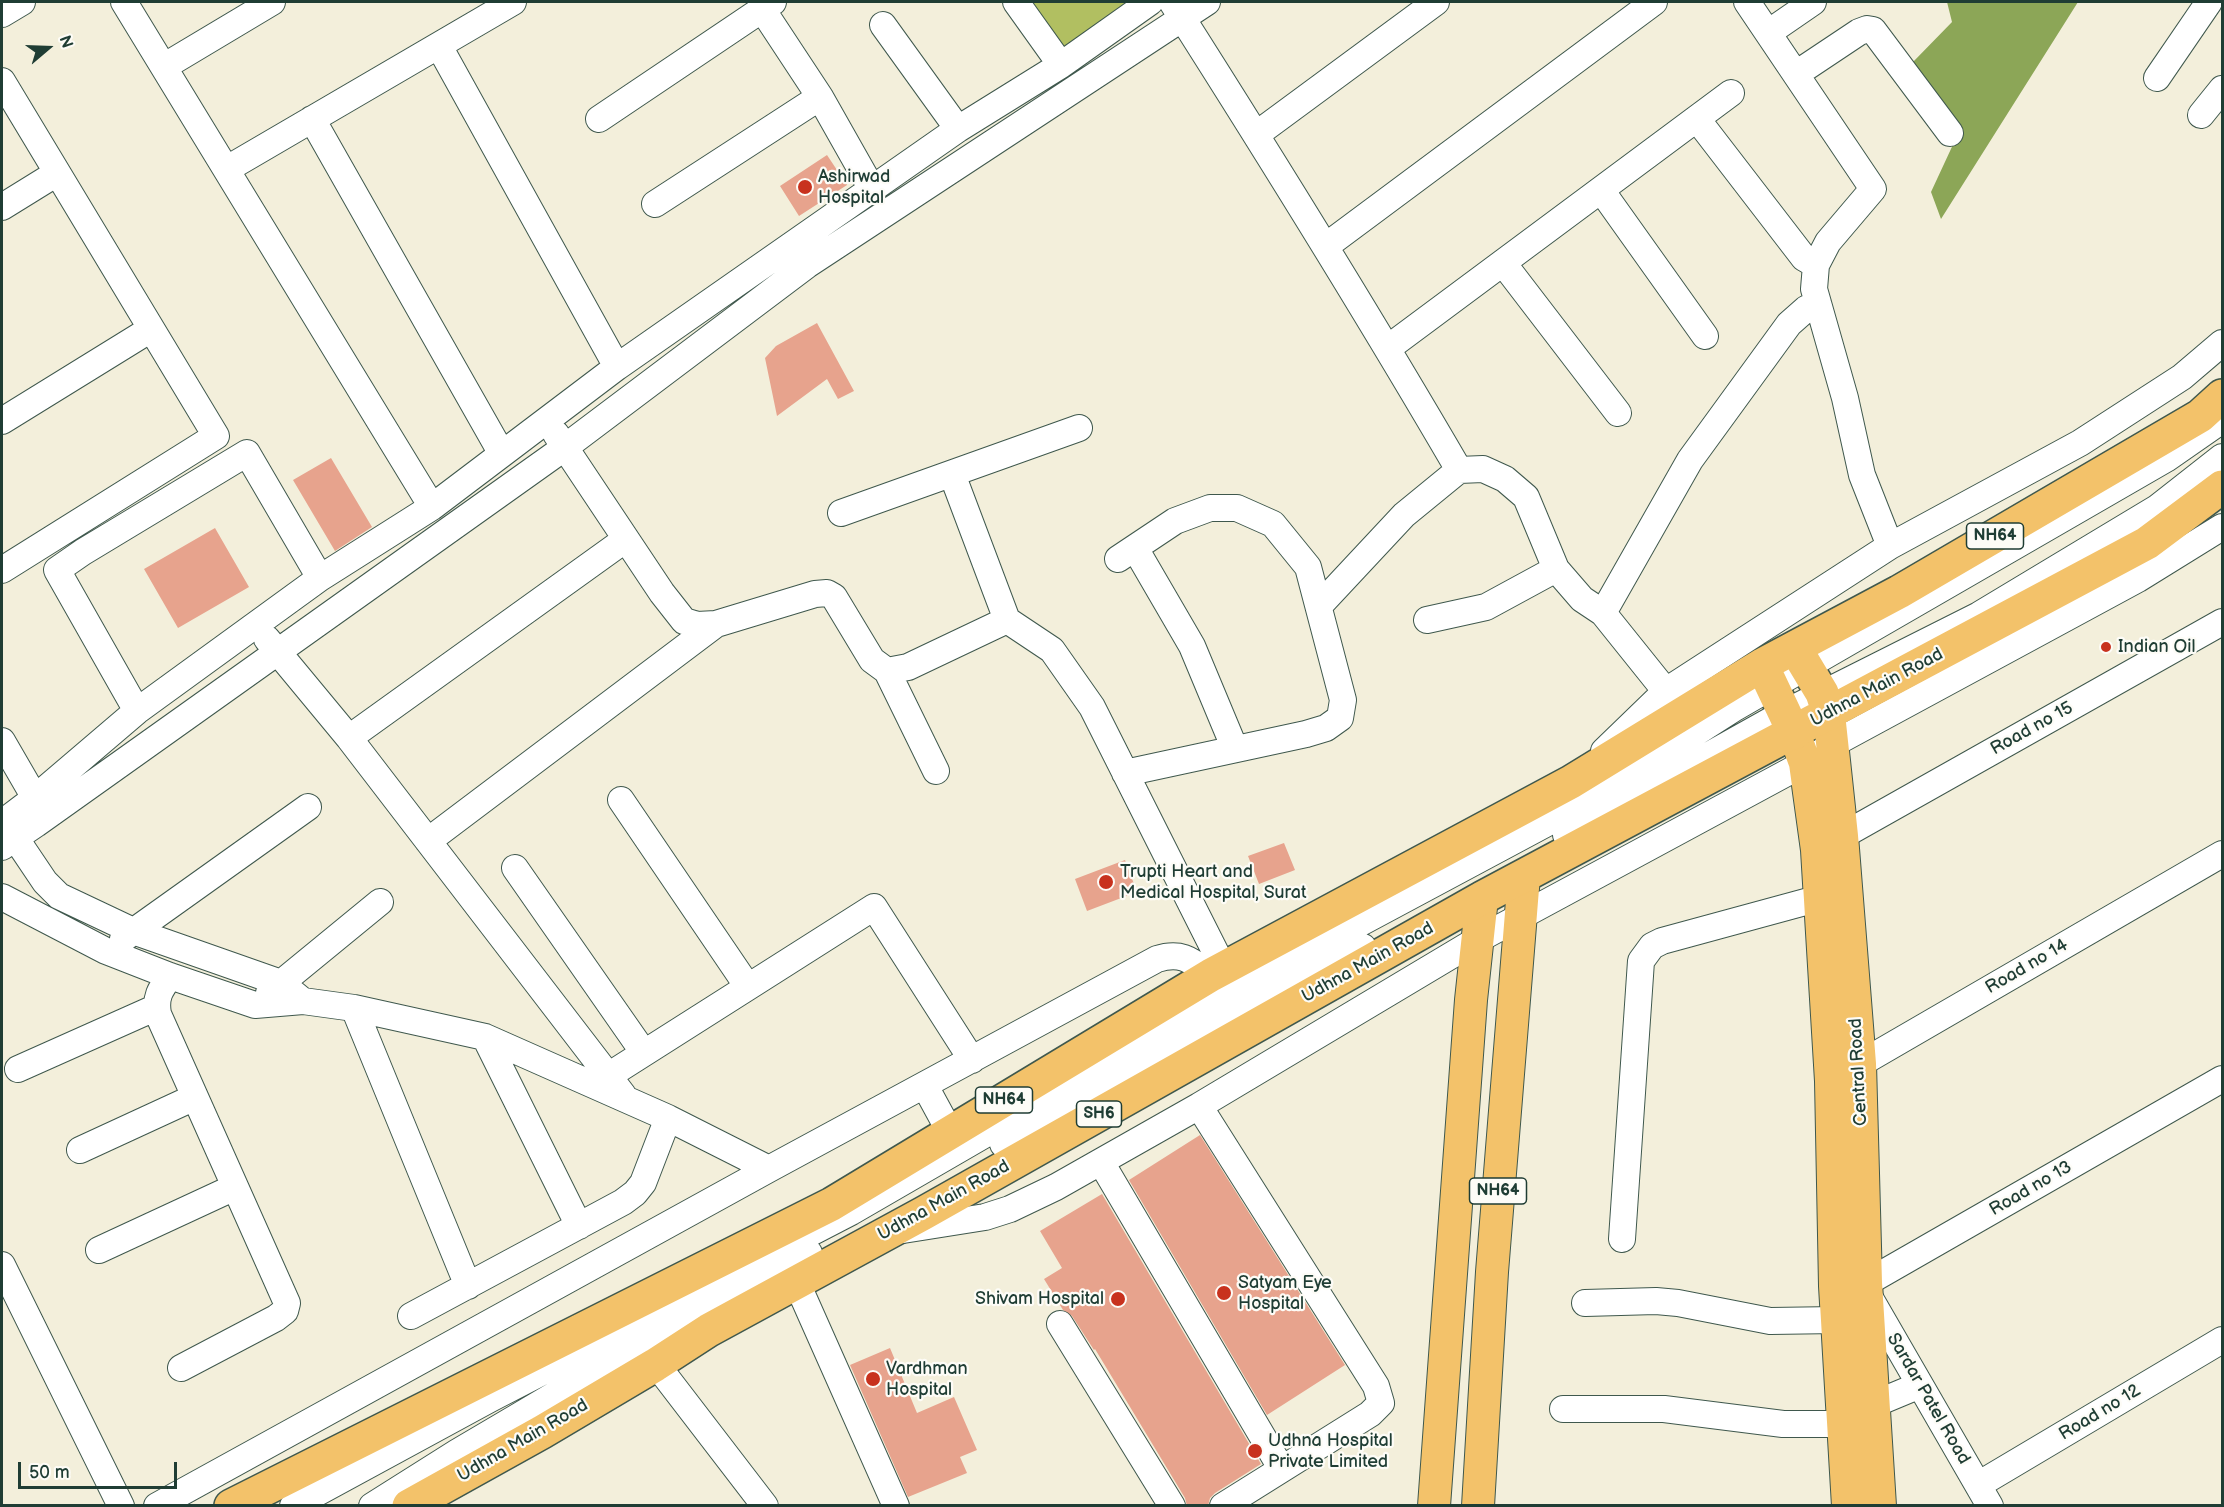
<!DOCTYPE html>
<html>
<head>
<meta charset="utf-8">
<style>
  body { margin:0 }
  #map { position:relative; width:2224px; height:1507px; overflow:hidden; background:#f3efdb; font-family:"Balsamiq Sans",sans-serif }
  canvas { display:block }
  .frame { position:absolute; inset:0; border:3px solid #1f3d34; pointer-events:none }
  .north { position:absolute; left:18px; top:18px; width:60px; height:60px; -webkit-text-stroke:4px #fdfcf7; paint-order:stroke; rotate:71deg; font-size:16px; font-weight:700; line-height:24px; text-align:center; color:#1f3d34 }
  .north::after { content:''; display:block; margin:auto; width:21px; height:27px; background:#1f3d34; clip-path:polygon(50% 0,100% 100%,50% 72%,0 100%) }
  .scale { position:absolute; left:18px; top:1462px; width:159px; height:27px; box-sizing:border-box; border:3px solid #1f3d34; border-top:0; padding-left:8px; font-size:18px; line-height:21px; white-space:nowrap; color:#1f3d34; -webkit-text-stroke:4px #fdfcf7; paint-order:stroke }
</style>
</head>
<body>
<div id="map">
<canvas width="2224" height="1507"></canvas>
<div class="frame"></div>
<div class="north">N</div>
<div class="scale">50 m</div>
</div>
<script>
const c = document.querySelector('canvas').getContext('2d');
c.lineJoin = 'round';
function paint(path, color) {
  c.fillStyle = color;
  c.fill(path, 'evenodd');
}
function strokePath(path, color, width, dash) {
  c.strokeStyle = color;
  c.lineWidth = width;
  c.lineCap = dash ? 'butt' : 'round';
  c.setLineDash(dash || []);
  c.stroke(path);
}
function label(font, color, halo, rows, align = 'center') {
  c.font = font + ' "Balsamiq Sans",sans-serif';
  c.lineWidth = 4.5;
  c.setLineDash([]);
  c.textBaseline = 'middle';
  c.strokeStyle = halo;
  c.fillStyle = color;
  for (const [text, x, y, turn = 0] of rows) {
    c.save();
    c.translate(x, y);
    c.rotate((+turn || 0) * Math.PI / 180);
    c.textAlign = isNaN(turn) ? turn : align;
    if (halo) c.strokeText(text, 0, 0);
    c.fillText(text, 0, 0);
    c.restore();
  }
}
paint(new Path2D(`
  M1031,2H1131L1065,54Z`), '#b1bf61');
paint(new Path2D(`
  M1947,2H2078L1941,219L1931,192L1957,136L1913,62L1952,22Z`), '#8ca657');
paint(new Path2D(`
  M827,155L847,185L799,216L780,186Z
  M817,323L854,391L838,399L827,379L777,416L765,358L776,346Z
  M331,458L372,527L335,551L293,480Z
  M215,528L249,587L178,628L144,569Z
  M1284,843L1295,870L1259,884L1248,856Z
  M1125,860L1137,892L1087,911L1075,879Z
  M1200,1135L1345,1365L1267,1415L1129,1180Z
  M1102,1194L1261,1464L1215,1493L1210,1498L1208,1506H1187L1185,1498L1095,1349L1094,1350L1072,1316L1063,1310L1044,1279L1062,1268L1040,1231Z
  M890,1348L917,1413L954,1397L977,1450L960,1457L967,1473L908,1497L850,1365Z`), '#e7a38d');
const minor = new Path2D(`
  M124,2L432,507
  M1016,2L1061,65
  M1172,2C1270,156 1367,312 1459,470
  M1747,2L1873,189L1828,242L1816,265L1814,289L1845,398L1862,475L1890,546
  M762,9L820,97L872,189
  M2,14L22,2
  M883,25L958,129
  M1768,33L1813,2
  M439,46L617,367
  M165,66L272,2
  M1796,74L1859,32L1867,29L1873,30L1950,133
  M2157,78L2209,2
  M2,81L216,436L2,570
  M2201,115L2222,89
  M312,119L502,454
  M599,119L773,2
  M1697,119L1804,258L1816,265
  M1257,134L1436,2
  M227,169L513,2
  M1601,190L1705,336
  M655,204L820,97
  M2,207L57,173
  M1326,246L1654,2
  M1503,263L1618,413
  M1388,348L1731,93
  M2,421L151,329
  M556,434L662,593L684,621L697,625L716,624L815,594L827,593L834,597L872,660L887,671L936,771
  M952,474L1007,620L1052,650L1092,707L1232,985
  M841,513L1079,428
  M1135,548L1192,646L1235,749
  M1118,559L1175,521L1210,508H1237L1273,524L1308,567L1343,700L1340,718L1326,728L1306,734L1125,773
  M1319,606L1404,515L1459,470L1483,469L1505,479L1526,497L1556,569L1582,599L1603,613L1676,704
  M1603,613L1690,460L1789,324L1806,309L1818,303
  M1427,620L1486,607L1556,569
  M267,639L349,738L623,1095
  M887,671L908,667L1007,620
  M137,711L57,570L83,552L247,453L320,578
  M349,738L626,539
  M2,741L35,798
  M1604,751L1666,691L1890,546L2080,443L2182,377L2222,343
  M621,800L748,987
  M2,823L35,798L137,711L320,578L432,507L617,367L958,129L1061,65L1150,2
  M6,824L45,882L59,896L133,931L281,983L303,1001
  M1566,835L1784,713L1979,615L2157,508L2222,457
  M1842,836L2222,622
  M428,841L716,624
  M2,847L36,824L564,448L807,265L1207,2
  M515,868L644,1053
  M2,897L106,951L170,976L255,1005L303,1001L354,1008L485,1037L668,1118L769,1169
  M123,939L308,807
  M170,976C160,990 155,997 158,1014L287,1303L285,1311L276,1318L181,1368
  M269,993L380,902
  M354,1008L468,1286
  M485,1037L579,1226
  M18,1069L157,1007
  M1846,1072L2222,854
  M608,1076L874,907L972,1060
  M925,1086L950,1132
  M1199,1106L1376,1386L1381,1403L1370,1414L1223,1506
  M1003,1144L1363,947
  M80,1150L195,1097
  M1101,1162L1281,1468
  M903,1230L985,1217L1010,1209L1056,1187L1199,1106L1477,940L1805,763L1833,744L2138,579L2222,527
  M1622,1239L1641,961L1652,946L1662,941L1820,898
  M99,1250L235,1187
  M2,1265L121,1506
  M796,1281L896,1506
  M1851,1284L1866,1283L2222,1079
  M1867,1293L1990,1506
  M1585,1303L1656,1301L1678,1303L1770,1321L1837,1320
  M411,1316L623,1202L635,1193L643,1183L668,1118
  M1060,1324L1172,1506
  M646,1351L765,1506
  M1872,1405L1920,1385
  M1563,1409H1664L1783,1424H1843
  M1978,1485L2222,1340
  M157,1506L769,1169L1157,959C1182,951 1192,961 1211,975
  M293,1506L490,1399L851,1212L1224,996L1592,799L1733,709L2166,459L2222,420
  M372,1506L456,1453L607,1364L809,1253`);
const major = new Path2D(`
  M1829,714L1842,836L1860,1064L1866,1283L1880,1506
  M1794,733L1805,763L1817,850L1831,1081L1835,1286L1848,1506
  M1434,1506L1471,1000L1482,898
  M1478,1506L1492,1272L1524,876`);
const highway = new Path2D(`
  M1795,648L1822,693L1829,714
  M1762,665L1794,733
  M231,1506L832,1204L1211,975L1571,782L1762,665L1899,592L2200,416L2222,396
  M409,1506L542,1432L655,1365L709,1330L924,1213L1482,898L2147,543L2222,487`);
strokePath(minor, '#3f584d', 28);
strokePath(major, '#3f584d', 34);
strokePath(highway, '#3f584d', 36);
strokePath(minor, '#fff', 26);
strokePath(major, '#f3c26a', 32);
strokePath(highway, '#f3c26a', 33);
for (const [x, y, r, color] of [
  [805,187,8,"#c8321e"],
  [2106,647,6,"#c8321e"],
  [1106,882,8,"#c8321e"],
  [1224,1293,8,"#c8321e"],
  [1118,1299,8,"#c8321e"],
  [873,1379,8,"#c8321e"],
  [1255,1451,8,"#c8321e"]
]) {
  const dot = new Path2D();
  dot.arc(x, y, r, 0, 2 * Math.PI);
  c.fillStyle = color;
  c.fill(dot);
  strokePath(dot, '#fdfcf7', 2);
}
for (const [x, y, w] of [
  [1995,536,57],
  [1004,1100,57],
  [1099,1114,45],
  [1498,1191,57]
]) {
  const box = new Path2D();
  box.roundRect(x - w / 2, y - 13, w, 26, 4.5);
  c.fillStyle = '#fdfcf7';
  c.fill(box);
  strokePath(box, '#1f3d34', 1.5);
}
label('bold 16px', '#1f3d34', null, [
  ["NH64",1995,536],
  ["NH64",1004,1100],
  ["SH6",1099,1114],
  ["NH64",1498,1191]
]);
label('18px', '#1f3d34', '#fdfcf7', [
  ["Ashirwad",818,177],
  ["Hospital",818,198],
  ["Indian Oil",2118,647],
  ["Trupti Heart and",1120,872],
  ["Medical Hospital, Surat",1120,893],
  ["Satyam Eye",1238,1283],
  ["Hospital",1238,1304],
  ["Shivam Hospital",1104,1299,"right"],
  ["Vardhman",886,1369],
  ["Hospital",886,1390],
  ["Udhna Hospital",1268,1441],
  ["Private Limited",1268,1462]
], 'left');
label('18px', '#1f3d34', '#fdfcf7', [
  ["Udhna Main Road",1877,688,-28],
  ["Road no 15",2032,729,-29],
  ["Udhna Main Road",1368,963,-29],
  ["Road no 14",2027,967,-30],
  ["Central Road",1859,1072,-93],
  ["Road no 13",2031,1189,-30],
  ["Udhna Main Road",944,1201,-29],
  ["Sardar Patel Road",1928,1399,60],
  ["Road no 12",2100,1413,-31],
  ["Udhna Main Road",523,1441,-30]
]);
</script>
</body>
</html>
